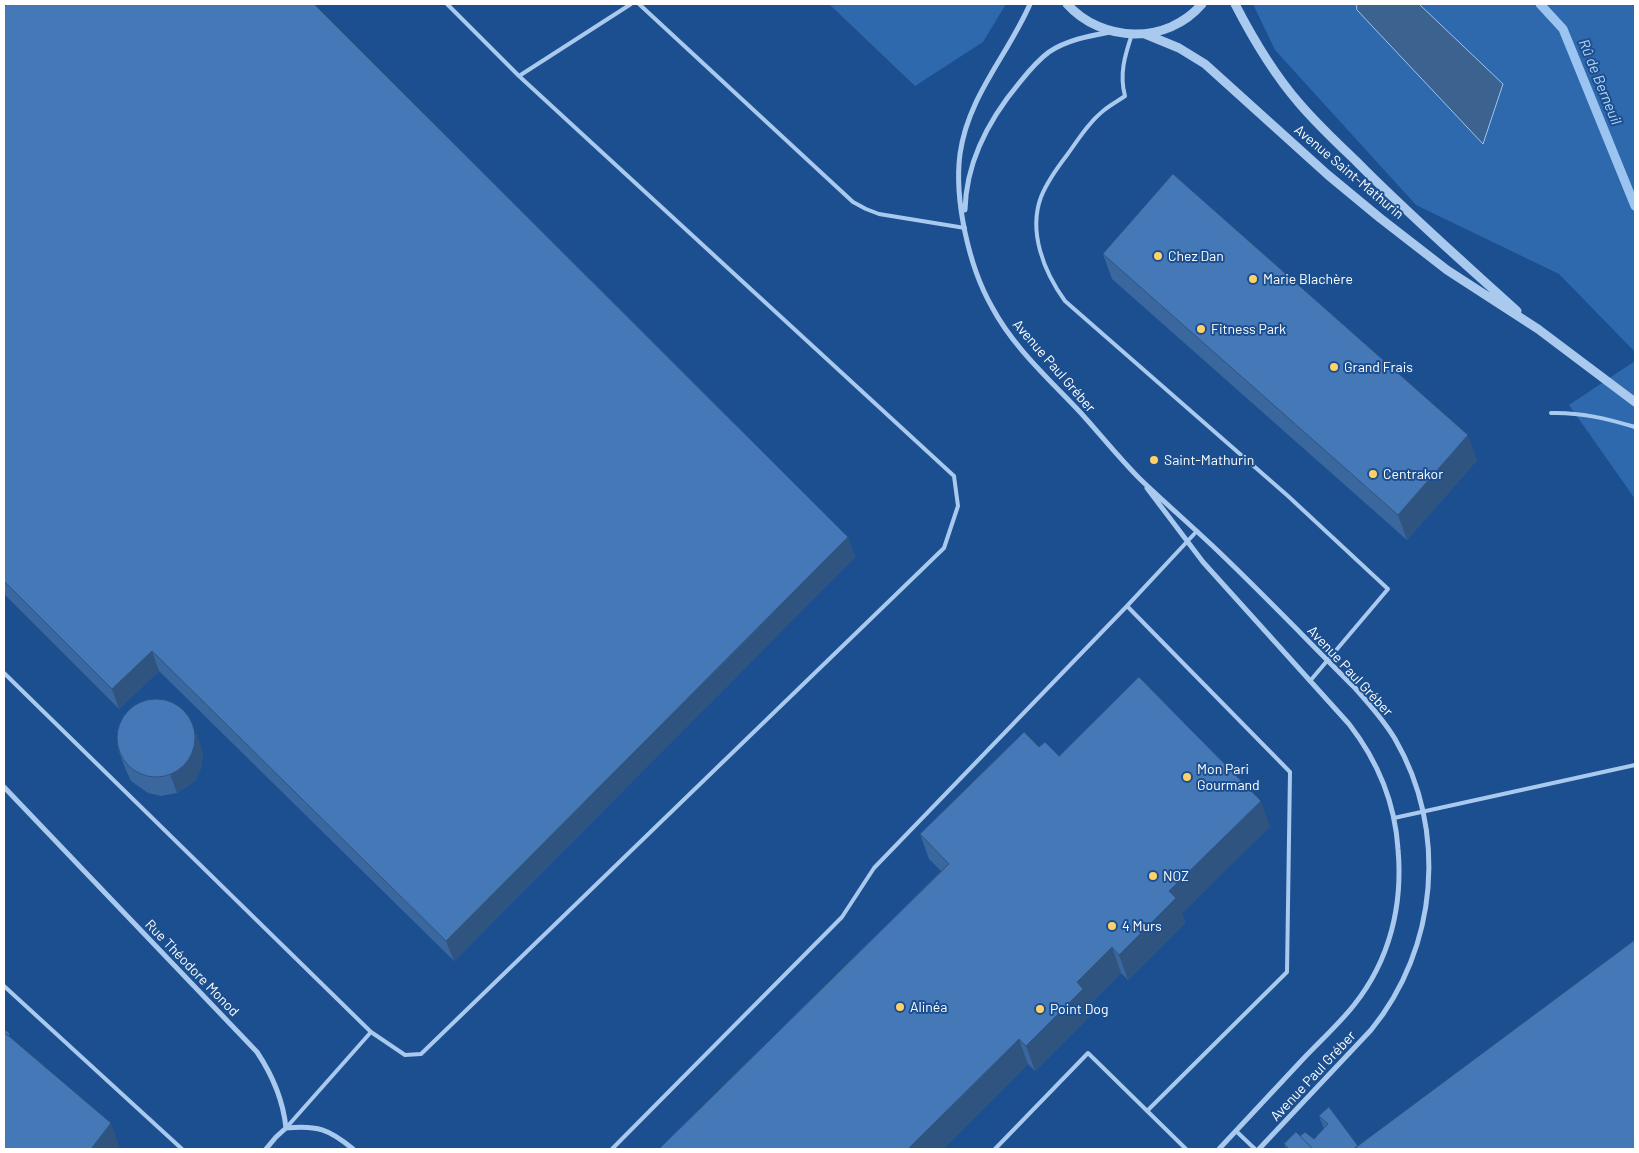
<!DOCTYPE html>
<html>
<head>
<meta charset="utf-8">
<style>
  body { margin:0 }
  #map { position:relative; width:1639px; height:1153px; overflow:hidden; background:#1b4f8f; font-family:Barlow,sans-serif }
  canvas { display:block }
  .frame { position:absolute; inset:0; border:5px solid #fff; pointer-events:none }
</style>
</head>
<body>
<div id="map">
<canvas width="1639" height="1153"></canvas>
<div class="frame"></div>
</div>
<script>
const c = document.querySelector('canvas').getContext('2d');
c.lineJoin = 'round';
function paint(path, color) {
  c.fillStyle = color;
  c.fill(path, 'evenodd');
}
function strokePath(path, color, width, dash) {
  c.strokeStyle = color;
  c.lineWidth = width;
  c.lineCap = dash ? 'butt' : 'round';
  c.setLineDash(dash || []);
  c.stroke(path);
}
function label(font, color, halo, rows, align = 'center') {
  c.font = font + ' Barlow,sans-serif';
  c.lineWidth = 4;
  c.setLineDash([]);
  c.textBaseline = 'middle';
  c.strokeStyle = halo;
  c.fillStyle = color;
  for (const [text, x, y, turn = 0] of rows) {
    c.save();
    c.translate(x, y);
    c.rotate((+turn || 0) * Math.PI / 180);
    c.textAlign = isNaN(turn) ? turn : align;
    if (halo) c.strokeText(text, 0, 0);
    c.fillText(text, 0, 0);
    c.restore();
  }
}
paint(new Path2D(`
  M829,4H1006L983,42L915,86Z
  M1253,4H1635V352L1559,274L1416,205L1275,50Z
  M1635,361V499L1569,405Z`), '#2e69ad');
const water = new Path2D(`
  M1357,4H1419L1503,84L1483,144L1357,10Z`);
paint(water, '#3c6290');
strokePath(water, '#9cc4f0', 1);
strokePath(new Path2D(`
  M1540,4L1563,29L1635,206`), '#9cc4f0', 9);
strokePath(new Path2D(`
  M447,4L519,76L631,4
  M639,4L853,202L866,209L879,214L965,228
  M1132,34C1125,55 1119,74 1125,96C1118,101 1110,105 1103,111C1088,123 1078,140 1067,155C1057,168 1047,182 1041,197C1028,232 1044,272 1065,301L1288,496L1388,589L1310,681
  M1551,413C1580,412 1608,419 1635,427
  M1127,606L1290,772L1287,972L1147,1111
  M4,673L371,1032L286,1128
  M1394,818L1635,765
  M4,986L182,1149
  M371,1032L405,1055L421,1054L944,548L958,506L954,476L519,76
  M1236,1131L1255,1149
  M612,1149L842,917L874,868L1127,606L1197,531
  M995,1149L1088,1053L1186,1149`), '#a9c9ee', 4);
strokePath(new Path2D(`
  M1030,4C1008,55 968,96 960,154C954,200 969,267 992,307C1013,347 1049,379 1080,412C1100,434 1119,458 1140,479C1166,504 1193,527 1219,552C1265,596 1310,643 1355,688C1369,704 1384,720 1395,739C1448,830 1438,948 1371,1030L1259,1149
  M965,210C966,161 989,119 1020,82C1028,72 1038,60 1049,52C1067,40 1089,36 1110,32
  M1147,488L1203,562L1349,724C1377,760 1395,803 1398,849C1403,905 1390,960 1354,1005C1339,1024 1321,1040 1304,1058C1276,1088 1247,1119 1219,1149
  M4,787L257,1052C273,1076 283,1099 286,1128C317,1125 329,1129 353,1149
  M266,1149L276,1137L286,1128`), '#a9c9ee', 5);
strokePath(new Path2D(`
  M1067,4C1102,43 1167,45 1202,4
  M1235,4C1253,39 1273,73 1299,103C1316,123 1336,142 1355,160C1407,213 1462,261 1517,311
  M1145,34L1179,48L1205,64L1328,175L1380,218L1447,270L1538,329L1635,402`), '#a9c9ee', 9);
paint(new Path2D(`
  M4,7L848,537L855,557L454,961L159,671L119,709L4,594Z
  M1103,254L1477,460L1407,540L1112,279Z
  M1039,747L1059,756L1270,826L1182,913L1185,923L1128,980L1121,973L1089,1005L1092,1014L1035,1071L1028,1064L943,1149H659L941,871L929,859L920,834Z
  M118,749L203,752L201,768L195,781L177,793L161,796L148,793L131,781L125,768Z
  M1319,1116L1358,1146L1635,1149H1286L1284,1144L1300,1136L1314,1139L1324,1129Z`), '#3a679d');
paint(new Path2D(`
  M1468,435L1477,460L1407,540L1398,515Z
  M848,537L855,557L454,961L446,941Z
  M152,651L159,671L119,709L112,689Z
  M196,732L203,752L201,768L195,781L177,793L170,774Z
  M1261,801L1270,826L1182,913L1185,923L1128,980L1119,955L1169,891Z
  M1112,947L1121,973L1089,1005L1092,1014L1035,1071L1026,1046L1077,982Z
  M1019,1039L1028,1064L943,1149H908Z
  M111,1123L120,1148V1149H91Z`), '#305480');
const building = new Path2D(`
  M7,4H314L848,537L446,941L152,651L112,689L4,581V7Z
  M1173,174L1468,435L1398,515L1103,254Z
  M1139,677L1261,801L1169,891L1176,898L1119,955L1112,947L1077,982L1083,989L1026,1046L1019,1039L908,1149H659L949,864L920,834L1024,732L1039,747L1045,742L1059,756Z
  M117 738a39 39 0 1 1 78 0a39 39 0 1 1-78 0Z
  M1635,940V1149H1354Z
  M4,1029L10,1034L8,1036L4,1032Z
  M4,1032L111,1123L91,1149H4Z
  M1329,1107L1358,1146L1354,1149H1313L1300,1136L1305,1132L1314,1139L1328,1124L1319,1116Z
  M1296,1132L1313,1149H1289L1284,1144Z`);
paint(building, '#4478b7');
strokePath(building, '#305480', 1);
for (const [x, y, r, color] of [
  [1158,256,5,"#ffd166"],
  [1253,279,5,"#ffd166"],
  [1201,329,5,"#ffd166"],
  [1334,367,5,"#ffd166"],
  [1154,460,5,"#ffd166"],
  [1373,474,5,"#ffd166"],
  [1187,777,5,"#ffd166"],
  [1153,876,5,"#ffd166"],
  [1112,926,5,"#ffd166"],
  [900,1007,5,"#ffd166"],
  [1040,1009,5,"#ffd166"]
]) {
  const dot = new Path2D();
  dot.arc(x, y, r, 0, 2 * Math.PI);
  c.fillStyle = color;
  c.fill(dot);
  strokePath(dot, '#1b4f8f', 2);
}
label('14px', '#fff', '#1b4f8f', [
  ["Avenue Saint-Mathurin",1349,172,40],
  ["Avenue Paul Gréber",1054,366,49],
  ["Avenue Paul Gréber",1350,671,47],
  ["Rue Théodore Monod",192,968,46],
  ["Avenue Paul Gréber",1313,1076,-47]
]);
label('14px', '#fff', '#1b4f8f', [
  ["Chez Dan",1168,256],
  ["Marie Blachère",1263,279],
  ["Fitness Park",1211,329],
  ["Grand Frais",1344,367],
  ["Saint-Mathurin",1164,460],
  ["Centrakor",1383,474],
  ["Mon Pari",1197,769],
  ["Gourmand",1197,785],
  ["NOZ",1163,876],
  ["4 Murs",1122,926],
  ["Alinéa",910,1007],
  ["Point Dog",1050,1009]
], 'left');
label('italic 15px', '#b5d3f5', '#1b4f8f', [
  ["Rû de Berneuil",1600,82,68]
]);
</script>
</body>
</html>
